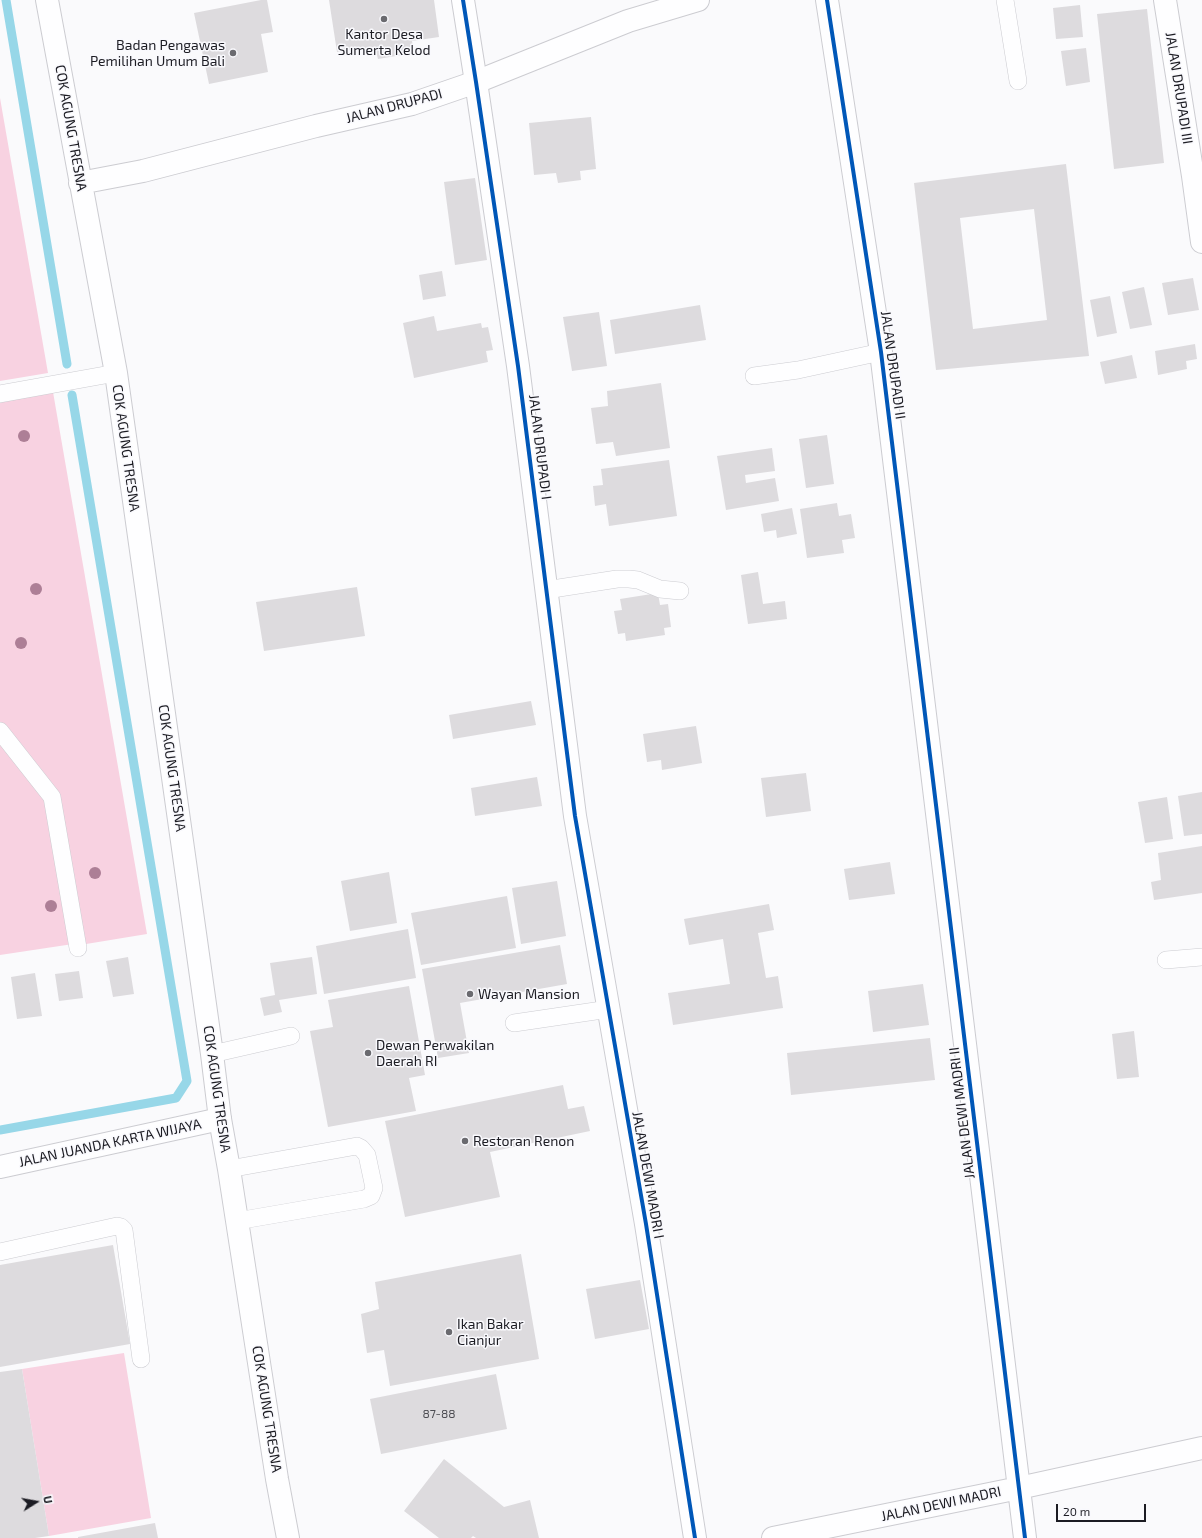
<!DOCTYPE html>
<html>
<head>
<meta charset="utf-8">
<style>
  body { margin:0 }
  #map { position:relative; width:1202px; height:1538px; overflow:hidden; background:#fafafc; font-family:"Exo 2",sans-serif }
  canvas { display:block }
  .north { position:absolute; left:16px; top:1482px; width:40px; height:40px; -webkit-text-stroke:3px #f9f9fd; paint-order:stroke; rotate:79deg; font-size:11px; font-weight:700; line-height:16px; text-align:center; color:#1c1c23 }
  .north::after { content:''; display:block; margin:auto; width:14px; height:18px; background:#1c1c23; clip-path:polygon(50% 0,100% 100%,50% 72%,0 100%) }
  .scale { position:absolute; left:1056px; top:1504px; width:90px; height:18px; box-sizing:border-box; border:2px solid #1c1c23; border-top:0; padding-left:5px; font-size:12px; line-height:14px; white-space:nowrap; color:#1c1c23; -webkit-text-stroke:3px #f9f9fd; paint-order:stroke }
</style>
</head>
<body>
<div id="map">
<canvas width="1202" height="1538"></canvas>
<div class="north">U</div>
<div class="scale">20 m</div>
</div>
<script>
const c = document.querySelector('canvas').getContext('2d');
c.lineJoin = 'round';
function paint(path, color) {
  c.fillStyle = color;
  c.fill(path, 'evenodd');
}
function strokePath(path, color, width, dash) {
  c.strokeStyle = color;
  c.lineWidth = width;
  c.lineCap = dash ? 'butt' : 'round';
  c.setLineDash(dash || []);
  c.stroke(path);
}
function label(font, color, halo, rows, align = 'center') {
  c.font = font + ' "Exo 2",sans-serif';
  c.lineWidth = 3;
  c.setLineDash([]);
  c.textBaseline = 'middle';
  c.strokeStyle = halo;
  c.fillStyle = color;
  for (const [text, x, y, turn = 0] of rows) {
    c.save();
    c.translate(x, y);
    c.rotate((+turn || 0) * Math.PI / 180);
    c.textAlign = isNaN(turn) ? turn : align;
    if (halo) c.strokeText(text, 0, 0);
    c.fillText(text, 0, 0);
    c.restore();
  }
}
paint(new Path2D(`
  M0,98L48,373L0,381Z
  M53,392L147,934L80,945L55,797L0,724V401Z
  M0,739L48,798L73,944L0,955Z
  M124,1353L151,1518L49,1536L22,1369Z`), '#f8d2e1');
strokePath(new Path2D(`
  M6,0L67,364
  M0,1130L176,1098L187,1081L72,395`), '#97d7e8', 9);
paint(new Path2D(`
  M261,0H267L273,32L261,34L268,72L209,84L194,13Z
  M329,0H434L439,37L412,41L414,53L378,59L375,47L337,52Z
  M1080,5L1083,37L1056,39L1053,8Z
  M1147,9L1164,163L1114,169L1097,14Z
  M1086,48L1090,82L1066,86L1061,51Z
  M591,117L596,169L580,171L581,180L558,183L556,173L534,175L529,123Z
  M1066,164L1089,356L936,370L914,183ZM1034,209L1047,320L973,329L960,218Z
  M475,178L487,260L455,265L444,182Z
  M442,271L446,296L423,300L419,275Z
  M1193,278L1199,310L1168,315L1162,283Z
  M1144,287L1152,325L1130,329L1122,292Z
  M1110,296L1117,333L1097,337L1090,300Z
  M700,305L706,340L615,354L610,320Z
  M599,312L607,366L572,371L563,317Z
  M434,316L437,331L481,323L482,328L488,327L493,350L486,351L488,362L414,378L403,323Z
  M1195,344L1197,359L1186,361L1187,369L1158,375L1155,351Z
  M1132,355L1137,378L1105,384L1100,362Z
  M661,383L670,448L616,456L613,442L596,444L591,408L608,406L607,391Z
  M827,435L834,484L806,488L799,439Z
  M772,448L775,471L745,475L746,483L775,478L779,501L726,510L717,456Z
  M669,460L677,516L609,526L606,504L595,506L593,486L603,485L601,469Z
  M837,503L839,516L851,514L855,538L842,540L844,553L807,558L800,509Z
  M792,508L797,534L777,538L776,530L764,532L761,514Z
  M758,572L763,604L785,601L787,619L748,624L741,575Z
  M357,587L365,636L264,651L256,602Z
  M658,593L660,605L668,604L671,627L664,628L665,635L626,641L625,633L618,634L614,611L622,610L620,599Z
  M531,701L536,725L453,739L449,715Z
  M696,726L702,763L662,770L661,760L647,762L643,734Z
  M806,773L811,811L766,817L761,778Z
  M537,777L542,806L475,816L471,788Z
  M1202,792V834L1184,836L1178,796Z
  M1167,797L1173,839L1145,843L1138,802Z
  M1202,846V893L1154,900L1151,882L1161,880L1158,853Z
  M890,862L895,894L849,900L844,869Z
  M389,872L397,923L350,931L341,881Z
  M557,881L566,936L521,944L512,888Z
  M507,896L516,948L421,965L411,913Z
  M769,904L774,930L758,933L766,978L778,976L783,1008L673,1025L668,993L730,984L723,939L689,945L684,919Z
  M408,929L416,978L324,994L316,946Z
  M560,945L567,984L460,1003L469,1053L438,1058L422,969Z
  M128,957L134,994L113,997L106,961Z
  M312,957L317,994L279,1000L282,1012L264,1016L260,998L275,995L270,963Z
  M79,971L83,998L59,1001L55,974Z
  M35,973L42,1016L17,1019L11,977Z
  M923,984L929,1025L873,1032L868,991Z
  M409,986L425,1075L409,1078L416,1111L328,1127L310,1031L333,1027L328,1000Z
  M1134,1031L1139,1077L1117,1079L1112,1034Z
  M930,1038L935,1080L791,1095L787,1053Z
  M563,1085L568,1109L584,1106L590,1131L490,1152L500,1197L405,1217L385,1121Z
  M113,1245L130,1344L0,1367V1265Z
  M521,1254L539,1359L390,1386L384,1350L367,1353L361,1314L379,1309L375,1282Z
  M640,1280L649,1329L595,1339L586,1289Z
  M22,1369L49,1536L35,1538H0V1372Z
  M496,1374L507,1429L381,1454L370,1399Z
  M444,1459L504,1507L530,1500L539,1538H476L473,1536L471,1538H439L404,1511Z
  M155,1523L158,1538H78V1537Z`), '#dddbde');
const lane = new Path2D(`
  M1005,0L1018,81
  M754,376L798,370L881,352
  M0,394L116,373
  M546,590L617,579H629L638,580L660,589L680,591
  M0,731L52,797L78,948
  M1166,960L1202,957
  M514,1023L609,1009
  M212,1054L291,1036
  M229,1169L357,1146L361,1148L367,1155L374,1188L371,1196L364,1199L237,1221
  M0,1252L117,1226L121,1227L124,1230L141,1359`);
const street = new Path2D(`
  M463,0L476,82L518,366L575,816L646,1224L695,1538
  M827,0L881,352L1025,1538
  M1165,0L1193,176L1202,242
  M0,1167L220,1119
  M773,1538L1019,1488L1202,1448`);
const secondary = new Path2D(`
  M47,0L116,373L212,1054L220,1119L229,1169L277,1479L288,1538
  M80,183L143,171L316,126L412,104L476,82L628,21L698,0`);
strokePath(lane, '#ccccd1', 18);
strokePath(street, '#ccccd1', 24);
strokePath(secondary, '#ccccd1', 24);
strokePath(lane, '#fefeff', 17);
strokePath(street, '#fefeff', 22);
strokePath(secondary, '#fefeff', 22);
strokePath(new Path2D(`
  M463,0L476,82L518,366L575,816L646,1224L695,1538
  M827,0L881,352L1025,1538`), '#0057b8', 4);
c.fillStyle = '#ad7f96';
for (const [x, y] of [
  [24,436],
  [36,589],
  [21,643],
  [95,873],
  [51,906]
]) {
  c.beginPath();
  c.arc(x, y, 6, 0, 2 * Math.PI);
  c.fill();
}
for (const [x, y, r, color] of [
  [384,19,4,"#6a6a6f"],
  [233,53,4,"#6a6a6f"],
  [470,994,4,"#6a6a6f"],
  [368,1053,4,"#6a6a6f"],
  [465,1141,4,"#6a6a6f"],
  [449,1332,4,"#6a6a6f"]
]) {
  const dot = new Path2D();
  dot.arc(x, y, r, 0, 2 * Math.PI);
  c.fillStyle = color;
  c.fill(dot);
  strokePath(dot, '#f9f9fd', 1.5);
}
label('12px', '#4c4c52', null, [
  ["87-88",439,1414]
]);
label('14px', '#1c1c23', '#f9f9fd', [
  ["Kantor Desa",384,34,"center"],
  ["Sumerta Kelod",384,50,"center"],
  ["Badan Pengawas",225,45,"right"],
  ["Pemilihan Umum Bali",225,61,"right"],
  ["Wayan Mansion",478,994],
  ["Dewan Perwakilan",376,1045],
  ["Daerah RI",376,1061],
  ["Restoran Renon",473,1141],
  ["Ikan Bakar",457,1324],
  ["Cianjur",457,1340]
], 'left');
label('14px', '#1c1c23', '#f9f9fd', [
  ["JALAN DRUPADI III",1179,88,81],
  ["JALAN DRUPADI",394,106,-15],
  ["COK AGUNG TRESNA",71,128,80],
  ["JALAN DRUPADI II",893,365,82],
  ["JALAN DRUPADI I",540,447,83],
  ["COK AGUNG TRESNA",126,448,82],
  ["COK AGUNG TRESNA",172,768,82],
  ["COK AGUNG TRESNA",217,1089,82],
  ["JALAN DEWI MADRI II",962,1113,-97],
  ["JALAN JUANDA KARTA WIJAYA",110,1143,-12],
  ["JALAN DEWI MADRI I",648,1175,80],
  ["COK AGUNG TRESNA",267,1409,81],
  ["JALAN DEWI MADRI",941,1504,-12]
]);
</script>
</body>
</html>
